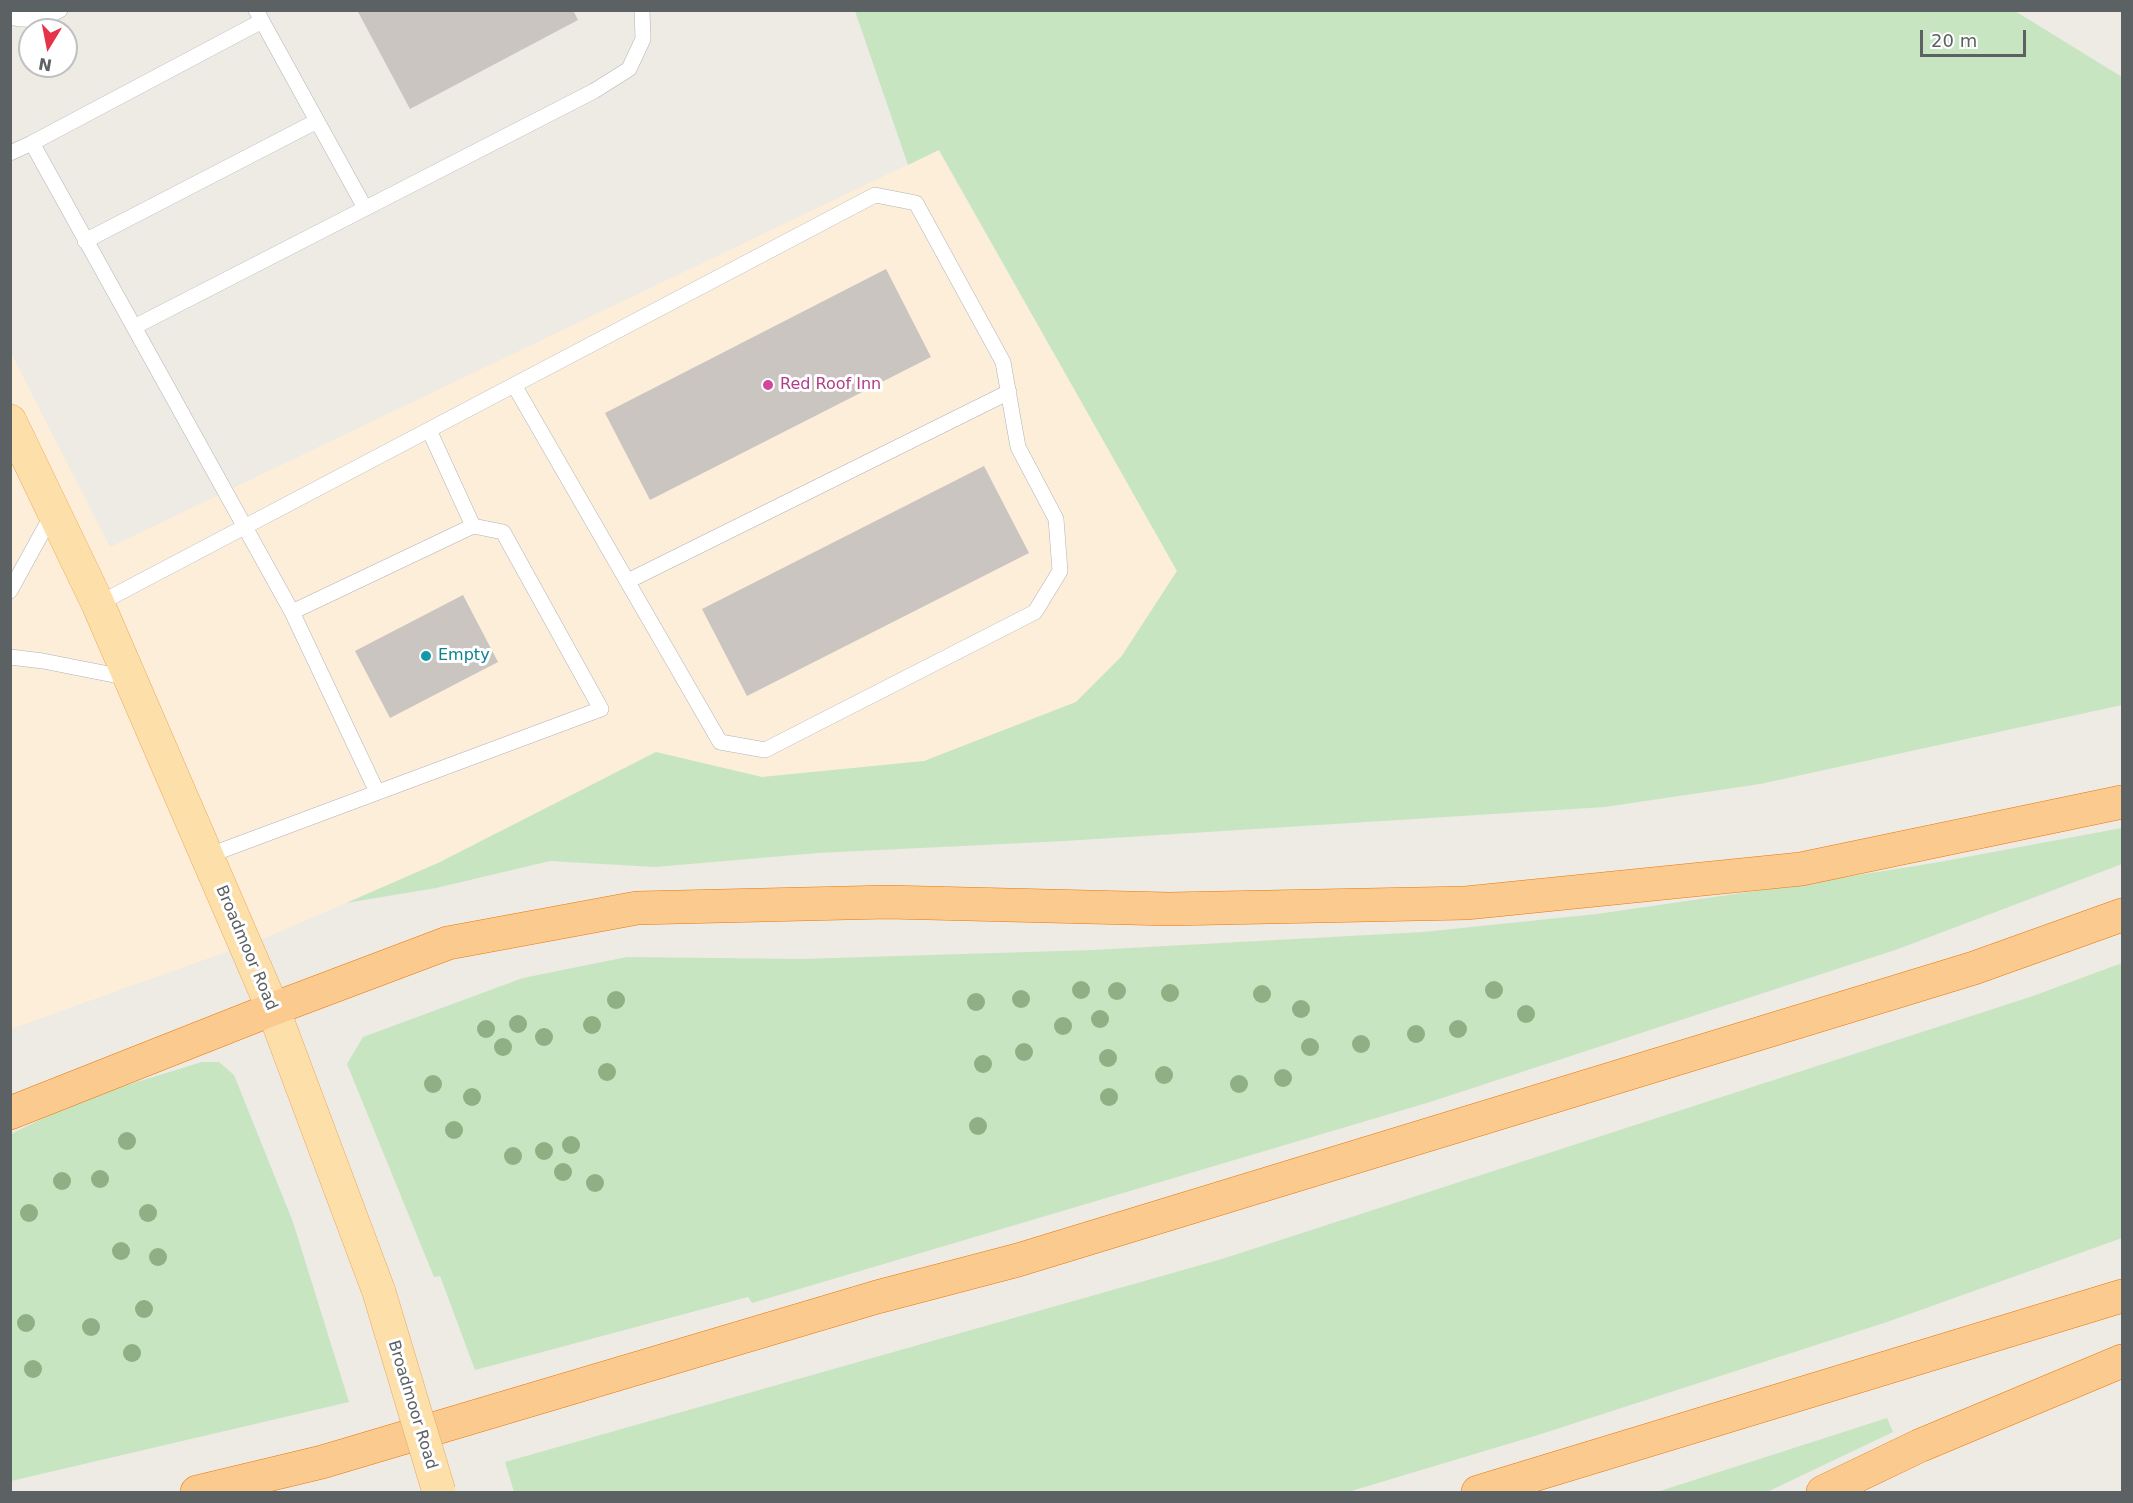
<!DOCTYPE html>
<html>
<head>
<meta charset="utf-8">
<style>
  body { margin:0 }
  #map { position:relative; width:2133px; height:1503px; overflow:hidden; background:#eeeae4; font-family:"DejaVu Sans",sans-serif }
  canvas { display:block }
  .frame { position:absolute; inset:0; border:12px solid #5c6164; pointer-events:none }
  .north { position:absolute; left:18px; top:18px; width:60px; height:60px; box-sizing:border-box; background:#fff; border:2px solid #bec0c1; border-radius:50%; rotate:190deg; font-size:16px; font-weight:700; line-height:24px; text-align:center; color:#5c6164 }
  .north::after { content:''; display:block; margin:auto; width:21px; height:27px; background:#e53448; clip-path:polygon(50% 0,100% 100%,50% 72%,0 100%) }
  .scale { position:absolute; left:1920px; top:30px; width:106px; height:27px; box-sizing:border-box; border:3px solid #5c6164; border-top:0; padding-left:8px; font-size:18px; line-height:21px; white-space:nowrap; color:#5c6164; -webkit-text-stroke:4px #fff; paint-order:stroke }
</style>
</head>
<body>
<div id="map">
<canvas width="2133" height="1503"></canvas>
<div class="frame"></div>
<div class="north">N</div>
<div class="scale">20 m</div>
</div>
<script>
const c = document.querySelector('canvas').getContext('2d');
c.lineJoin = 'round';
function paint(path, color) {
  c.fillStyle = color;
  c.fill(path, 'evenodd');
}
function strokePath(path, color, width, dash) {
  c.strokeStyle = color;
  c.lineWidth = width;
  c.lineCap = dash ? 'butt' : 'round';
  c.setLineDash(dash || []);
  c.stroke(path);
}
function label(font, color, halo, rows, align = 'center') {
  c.font = font + ' "DejaVu Sans",sans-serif';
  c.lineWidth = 6;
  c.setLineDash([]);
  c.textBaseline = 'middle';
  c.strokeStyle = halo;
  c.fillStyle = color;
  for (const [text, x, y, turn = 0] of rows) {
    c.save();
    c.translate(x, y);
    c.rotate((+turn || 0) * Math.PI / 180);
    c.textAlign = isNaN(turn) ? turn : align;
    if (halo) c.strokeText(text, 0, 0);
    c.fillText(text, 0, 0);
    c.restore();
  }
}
paint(new Path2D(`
  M938,150L1177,571L1121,657L1076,702L924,761L762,777L656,752L438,863L268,937L11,1029L10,351L110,547Z`), '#fdeeda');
paint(new Path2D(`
  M855,11H2015L2122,77V705L1760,784L1605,807L1064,841L818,853L655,867L550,861L436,888L346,903L438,863L656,752L762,777L924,761L1076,702L1121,657L1177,571L939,150L908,165Z
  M2122,828V864L1898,949L1430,1102L752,1303L748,1297L475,1370L440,1276L434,1277L347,1064L363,1037L523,978L627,957L802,959L1093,950L1423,932L1597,914L1783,887L1934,863Z
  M2122,963V1238L1887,1322L1538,1435L1348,1492H514L505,1462L1222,1259L2033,996Z
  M202,1062H219L234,1075L293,1222L349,1402L11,1481V1134L60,1110L114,1089Z
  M1887,1418L1893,1432L1767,1492H1657Z`), '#c8e5c1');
paint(new Path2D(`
  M357,10H573L578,20L410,109Z
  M886,269L931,357L650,500L605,413Z
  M984,466L1029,553L747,696L702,609Z
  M463,595L498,662L390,718L355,651Z`), '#cac5c1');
const service = new Path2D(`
  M10,17C28,22 44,19 60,10
  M262,21L365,208
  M32,143L262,21L256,10
  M10,153L32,143L292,612L473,526L503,532L601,709L207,856
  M85,241L317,121
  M134,327L594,91L629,69L643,39L642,10
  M429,430L473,526
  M628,581L1009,392
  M10,591L54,511
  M98,604L875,195L916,203L1003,362L1018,447L1056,519L1060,571L1035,612L765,750L720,742L514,385
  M292,612L377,792
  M10,657L43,661L129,678`);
const primary = new Path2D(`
  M10,421L98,604L273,1009L379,1292`);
const motorway = new Path2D(`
  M10,1113L273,1009L448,943L637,908L888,902L1169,909L1466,903L1801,869L2122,802
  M197,1492L322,1462L877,1297L1018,1260L1974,968L2122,915
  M1478,1492L2122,1296
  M1823,1492L1919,1446L2122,1361`);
strokePath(service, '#b0b3b6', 16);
strokePath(primary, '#eea95e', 34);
strokePath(motorway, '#ec7706', 34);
strokePath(service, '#fff', 15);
strokePath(primary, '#fddfaa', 33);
strokePath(motorway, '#faca8f', 33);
const primaryBridge = new Path2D(`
  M379,1292L439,1492`);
strokePath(primaryBridge, '#eea95e', 34, []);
strokePath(primaryBridge, '#fddfaa', 33);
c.fillStyle = '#8fb084';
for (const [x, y] of [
  [1081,990],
  [1494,990],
  [1117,991],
  [1170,993],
  [1262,994],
  [1021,999],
  [616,1000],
  [976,1002],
  [1301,1009],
  [1526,1014],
  [1100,1019],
  [518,1024],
  [592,1025],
  [1063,1026],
  [486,1029],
  [1458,1029],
  [1416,1034],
  [544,1037],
  [1361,1044],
  [503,1047],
  [1310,1047],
  [1024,1052],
  [1108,1058],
  [983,1064],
  [607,1072],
  [1164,1075],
  [1283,1078],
  [433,1084],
  [1239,1084],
  [472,1097],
  [1109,1097],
  [978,1126],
  [454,1130],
  [127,1141],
  [571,1145],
  [544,1151],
  [513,1156],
  [563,1172],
  [100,1179],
  [62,1181],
  [595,1183],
  [29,1213],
  [148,1213],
  [121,1251],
  [158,1257],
  [144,1309],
  [26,1323],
  [91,1327],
  [132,1353],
  [33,1369]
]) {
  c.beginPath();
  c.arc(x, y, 9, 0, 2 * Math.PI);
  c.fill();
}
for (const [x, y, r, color] of [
  [768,385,6,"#d1479c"],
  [426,656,6,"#0f9aa8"]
]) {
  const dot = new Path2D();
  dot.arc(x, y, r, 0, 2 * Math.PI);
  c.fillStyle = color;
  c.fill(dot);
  strokePath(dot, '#fff', 2);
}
label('16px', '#b23c85', '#fff', [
  ["Red Roof Inn",780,385]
], 'left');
label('16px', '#0d838f', '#fff', [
  ["Empty",438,656]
], 'left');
label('16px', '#5c6164', '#fff', [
  ["Broadmoor Road",246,948,67],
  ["Broadmoor Road",412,1405,73]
]);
</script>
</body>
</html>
